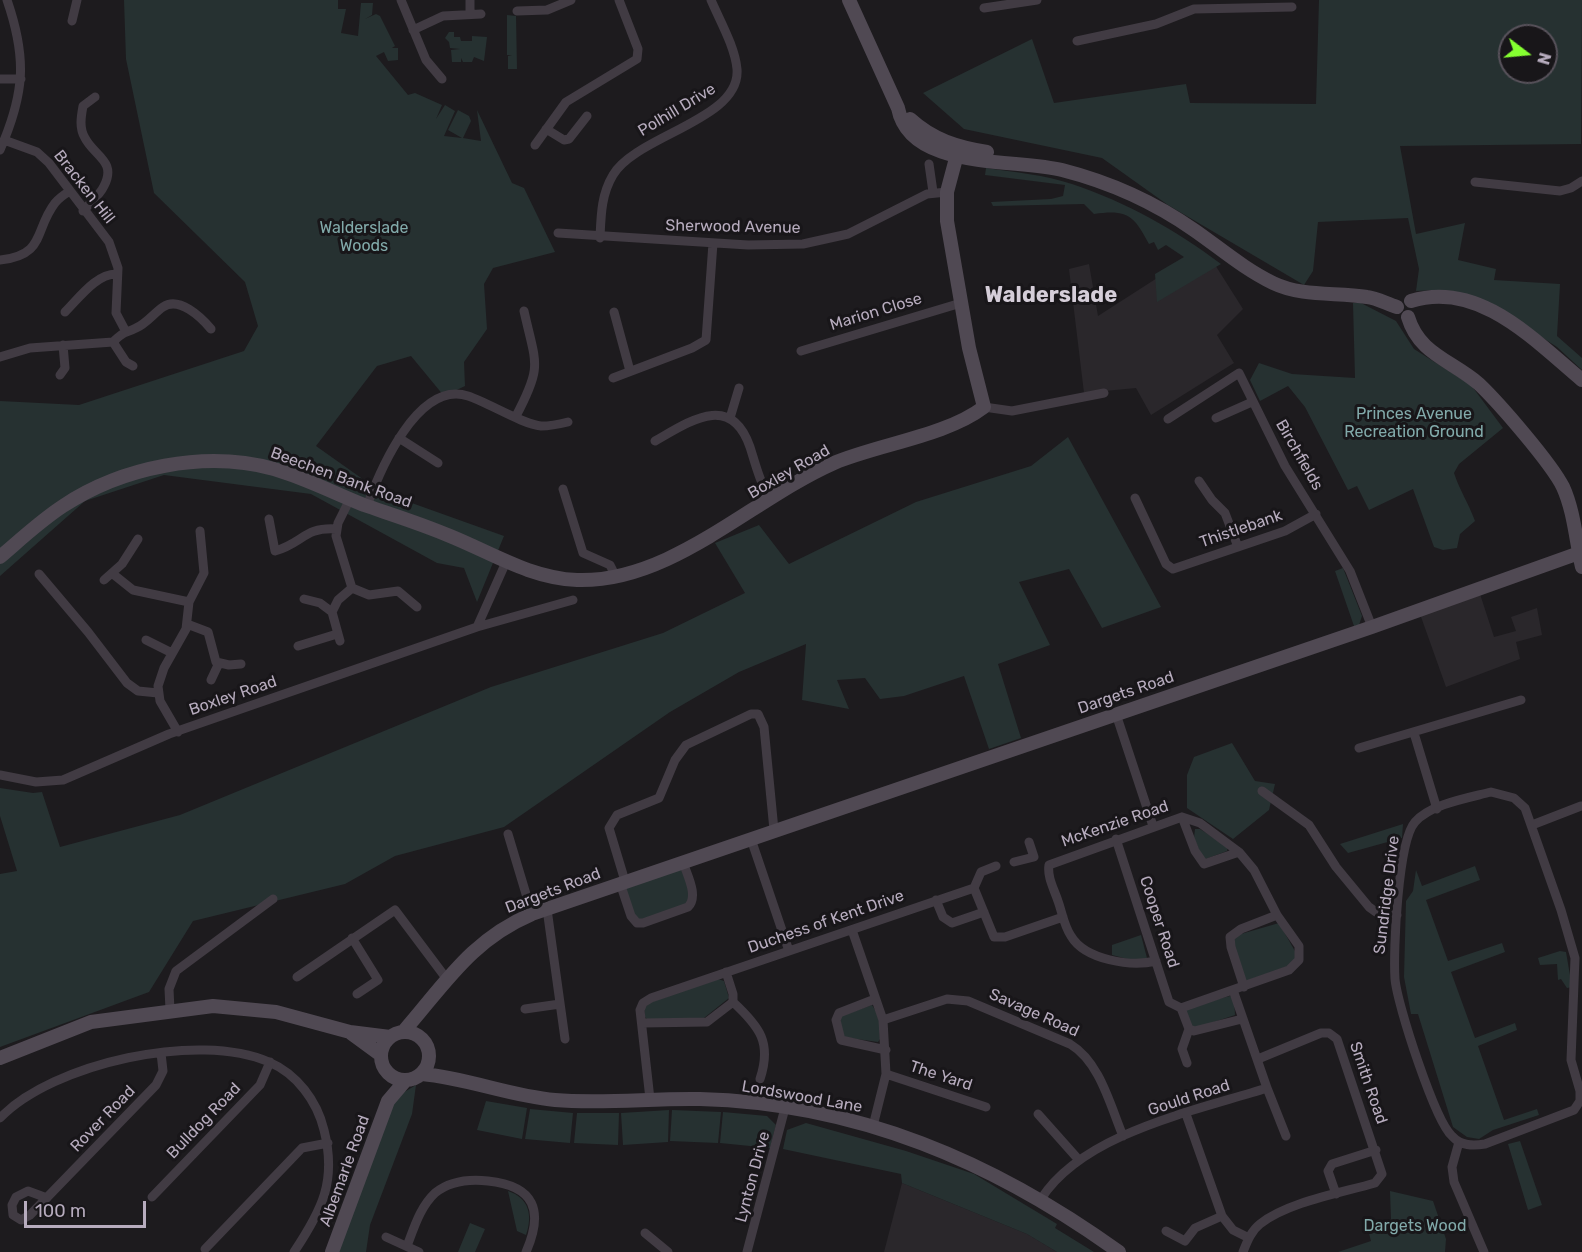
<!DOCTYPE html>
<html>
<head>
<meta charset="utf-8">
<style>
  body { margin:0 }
  #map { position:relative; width:1582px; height:1252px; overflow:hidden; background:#1d1b1e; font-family:Rubik,sans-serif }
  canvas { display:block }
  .north { position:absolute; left:1498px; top:24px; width:60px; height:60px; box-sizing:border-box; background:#181619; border:2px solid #58525b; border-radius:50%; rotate:106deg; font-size:16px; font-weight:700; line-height:24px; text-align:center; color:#b7acbe }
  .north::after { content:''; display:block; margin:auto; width:21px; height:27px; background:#85ff31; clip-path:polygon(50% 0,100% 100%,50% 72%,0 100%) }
  .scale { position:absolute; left:24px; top:1201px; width:122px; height:27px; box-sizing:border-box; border:3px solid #b7acbe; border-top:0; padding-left:8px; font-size:18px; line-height:21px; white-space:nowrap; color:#b7acbe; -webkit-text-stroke:4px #181619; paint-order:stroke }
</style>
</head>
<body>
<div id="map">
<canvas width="1582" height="1252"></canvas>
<div class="north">N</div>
<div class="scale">100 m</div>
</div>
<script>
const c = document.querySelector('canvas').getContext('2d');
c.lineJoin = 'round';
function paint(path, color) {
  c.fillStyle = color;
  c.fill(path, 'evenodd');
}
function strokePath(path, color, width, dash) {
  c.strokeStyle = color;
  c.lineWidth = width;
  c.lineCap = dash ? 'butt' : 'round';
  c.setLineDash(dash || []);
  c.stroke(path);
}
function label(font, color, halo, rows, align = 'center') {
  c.font = font + ' Rubik,sans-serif';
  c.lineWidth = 6;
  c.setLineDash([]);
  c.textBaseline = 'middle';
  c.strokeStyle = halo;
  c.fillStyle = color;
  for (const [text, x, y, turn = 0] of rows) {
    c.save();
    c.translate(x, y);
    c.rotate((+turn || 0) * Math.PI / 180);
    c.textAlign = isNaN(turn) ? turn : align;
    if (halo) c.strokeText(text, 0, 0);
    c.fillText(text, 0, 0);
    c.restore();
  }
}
paint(new Path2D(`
  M1212,260L1243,309L1217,335L1234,363L1151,415L1136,388L1084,393L1069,269L1089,264L1098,316L1182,262Z
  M1480,594L1494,637L1516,631L1511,617L1537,608L1542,635L1516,642L1520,659L1446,687L1420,614Z
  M902,1183L1027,1234L1057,1252H884Z`), '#2a272b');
paint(new Path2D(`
  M124,0H338V9H346L341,33L358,36L361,3H373L372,15L365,19L376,14L380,16L395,46L392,48H398V60L388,61L384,52L376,56L408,95L415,93L442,105L436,119L445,105L455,111L444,136L462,138L448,130L458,110L469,116L471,121L463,138L481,141L477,110L512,183L524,188L555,252L493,268L484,284L487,329L464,362L465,386L444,396L411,356L377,366L316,446L381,492L504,536L477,602L464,568L437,563L311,494L164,475L85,501L0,576V401L79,405L244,351L258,326L245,282L154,193L126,59Z
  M1319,0H1582L1581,144L1400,146L1416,234L1465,223L1458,260L1496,269L1494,280L1560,284L1557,336L1582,358V370L1557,347L1489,303L1436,290L1416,291L1419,269L1408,218L1318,222L1313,271L1304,285L1168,205L1102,158L964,129L923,93L1032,39L1054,103L1186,84L1190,103L1316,104ZM1510,36H1546V72H1510Z
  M507,15L516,16L517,69H508V56L512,55H507Z
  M449,32H454V37H460L461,41H472V36L487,37L484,61L474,57L472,62H463L461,58V62H452L451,50L460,49L450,48L449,42L445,38Z
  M986,168C1015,172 1045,175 1072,184C1126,202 1176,230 1221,264L1157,302L1155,274L1184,257L1166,245L1158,250L1154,242L1149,244C1134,216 1128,209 1094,214L1084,204L993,206L991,202L1051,199L1063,196L1065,185L985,175Z
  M1353,303H1361L1396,321L1414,349L1471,385L1503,428L1459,464L1454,473C1460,491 1468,502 1475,521L1460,534L1457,548L1443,550L1434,547L1413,489L1369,510L1357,486L1348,490L1305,407L1288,386L1260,401L1250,380L1259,363L1292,374L1355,378Z
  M1068,437L1161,607L1102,628L1069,569L1019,582L1050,645L998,664L1021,738L989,749L964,676L904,696L880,699L865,678L837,680L849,709L802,700L806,644L739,672L670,712L504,827L395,856L345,884L193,921L149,992L0,1047V874L17,871L0,816V788L33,793L42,792L60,847L180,815L491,687L663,633L745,593L715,543L759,525L789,564L916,502L1031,466Z
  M1343,568L1362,616L1359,625L1354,626L1335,571Z
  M1232,743L1255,781L1275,784L1269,810L1233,839L1187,808V775L1194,757Z
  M1403,824L1402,838L1348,853L1340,844Z
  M1195,829H1200L1228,847L1227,851L1203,860L1194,838Z
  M683,862L692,903L637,923L620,883Z
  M1475,866L1480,880L1426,900L1448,961L1502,943L1505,952L1451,972L1475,1038L1515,1023L1517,1030L1478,1046L1504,1120L1537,1109L1539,1115L1493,1130L1479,1139L1467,1137L1453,1127L1418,1014H1411L1404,977L1406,901L1413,891L1416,870L1422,886Z
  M1279,923L1296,953L1295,960L1289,966L1247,981L1243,979L1232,947L1234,936Z
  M1141,935L1147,958L1139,962L1112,955V945Z
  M1560,951L1566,952L1572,987L1567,988L1561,979L1558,980L1557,964L1540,965L1538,958Z
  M718,979L724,981L729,998L704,1018L648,1020L645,1017L644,1008L651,1002Z
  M1230,996L1234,998L1235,1015L1193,1029L1186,1012L1187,1007Z
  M872,1005L879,1016L880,1039L878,1042L842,1037L839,1028L841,1016Z
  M416,1085L412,1114L370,1225L366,1252H338L396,1097Z
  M486,1101L527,1108L522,1139L477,1130Z
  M530,1109L573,1113L570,1143L525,1139Z
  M669,1110L668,1142L623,1145L621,1113Z
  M672,1110L721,1112L718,1143L670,1141Z
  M723,1112L767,1116L776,1125L770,1148L720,1143Z
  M577,1113H619L618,1145L574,1143Z
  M806,1123L906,1151L974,1174L1057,1224L1055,1228L1094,1252H1057L1027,1234L902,1183L901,1174L783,1149L787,1130Z
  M1520,1141L1542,1205L1528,1210L1508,1144Z
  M508,1191C529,1198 533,1215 526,1235L517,1231Z
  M1390,1191L1433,1201L1446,1239L1445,1252H1338L1371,1241L1367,1226L1391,1219Z
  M470,1223L485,1229L475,1252H458Z`), '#263131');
strokePath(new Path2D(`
  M401,0L426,60L442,79
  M470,0V14
  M984,8L1037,0
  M517,11L547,10L571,0
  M72,21L77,0
  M413,30L443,16L481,14
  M1077,41L1156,24L1194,9L1292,7
  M0,79H21
  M546,129L564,140L569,139L587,116
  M4,140L37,152L49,163L109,242L118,268L116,313L125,330
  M535,145L566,102L637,59L638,49L619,0
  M0,150C25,93 27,58 7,0
  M929,164L933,192
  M1475,182L1560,191L1571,188L1582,181
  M83,211C90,203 100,195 104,186C117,161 94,156 85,138C79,128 81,117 83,106L95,97
  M558,233L748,245L803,244L848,234L927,194L947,192
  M600,238C601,216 601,195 613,175C637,135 741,120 737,69C735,47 720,21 711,0
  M0,260C46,255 34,230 55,203C59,198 65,194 70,191
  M65,312C79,298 97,273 117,274
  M614,312L630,371
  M113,342L126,362L133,366
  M801,351L961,303
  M0,357L30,348L113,342C124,331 124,334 136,328C146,324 154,313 163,307C179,296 201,317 211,329
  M60,375L65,368L63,345
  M613,378L692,348L706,340L713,243
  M984,407L1012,411L1104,393
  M516,416C543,365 536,365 524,311
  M730,418L739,388
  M1216,418L1252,402
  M1168,419L1239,373L1285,466L1350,571L1372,627
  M399,438L438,463
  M655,441C690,421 731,392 750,447C756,466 760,483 771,500
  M1199,481L1212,500L1225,513L1238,547
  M563,489L583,553L610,565L615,575
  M1135,498L1166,564L1173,569L1285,531L1316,514
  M350,499L338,523L336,536L352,588L369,595L398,591L417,607
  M367,506C380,470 418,380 468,396C489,403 522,424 541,426C550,426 560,424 568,422
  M269,519L275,551C303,543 304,527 336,529
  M39,574L88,632L127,683L138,691L158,693
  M113,574L133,590L189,602
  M104,580L122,564L138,539
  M304,599L320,603L332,612
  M187,624L208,632L216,662L229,665L241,664
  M477,627L573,600
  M146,640L172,653
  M340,641L332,612L338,600L352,588
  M298,646L337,634
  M211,680L219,663
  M1116,714L1153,826
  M178,732L160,701L158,686L164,668L186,629L189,602L204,573L200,531
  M1414,733L1437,809
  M1359,748L1521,700
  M0,775L36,782L63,780L169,734L477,627L506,562
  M1262,791L1309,825L1336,867L1369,907L1376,912L1397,915
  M1491,792L1514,798L1525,808L1561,910L1575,958L1571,1060L1580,1091V1101L1574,1110L1485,1144C1473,1146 1461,1146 1452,1136C1435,1121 1397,1004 1395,979C1393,951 1398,841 1415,822C1431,804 1468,798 1491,792Z
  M1182,817L1195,851L1204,864L1239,852
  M1532,825L1581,806
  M508,834L532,914
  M751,839L789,951
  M1116,839L1169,1002L1181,1008L1289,970L1299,960V946L1277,915L1254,870L1239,852L1200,823L1182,817L1049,865C1047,877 1054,889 1058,901C1062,912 1064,926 1071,936C1085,960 1131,967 1156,961
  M1014,862L1034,857L1029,842
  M625,881L609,828L617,815L659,798L675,760L686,745L751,714H758L764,727L774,830
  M620,883L631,916L637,923H643L688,907C699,896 687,875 683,862
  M974,888L981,872L996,866
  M936,900L943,917L952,923L984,912
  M547,909L565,1039
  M852,930L883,1020L886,1074L873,1126
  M352,938L378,980L357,994
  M297,977L395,910L446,978
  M1244,987L1231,947L1230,937L1241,929L1277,915
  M875,999L839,1013L836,1020L841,1040L886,1050
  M733,1002C760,1027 772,1043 760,1079
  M1181,1008L1189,1029L1194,1031L1242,1019
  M525,1009L560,1004
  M170,1010L169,989L176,971L273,899
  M883,1020L947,999L968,1001L1070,1044C1100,1062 1110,1105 1123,1136
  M642,1023L707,1022L733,1002V994L726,972
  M1187,1063L1182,1049L1189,1029
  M886,1074L986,1107
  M1267,1088L1286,1136
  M650,1099L640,1010L643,1003L651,998L974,888L994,937H1005L1063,917
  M1038,1114L1078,1159
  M1186,1114L1222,1216L1233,1230L1249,1238
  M0,1118C53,1063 199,1031 269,1062C297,1074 317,1101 324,1130C337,1181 322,1210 294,1252
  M1459,1142L1452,1167L1454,1182L1484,1252
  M1336,1194L1328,1171L1332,1164L1376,1150
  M152,1197L260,1085L270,1062
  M47,1198L28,1191L16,1197L12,1205L13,1215L21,1220L30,1215L156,1085L163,1071L161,1053
  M1041,1199C1083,1133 1195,1111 1267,1088L1233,990
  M1166,1231L1185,1241L1195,1228L1222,1216
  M645,1233L668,1252
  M386,1237L419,1252
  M407,1246C414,1228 420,1207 435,1193C450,1181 470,1179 488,1181C535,1186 544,1211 526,1252
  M205,1249L302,1148L328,1143
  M747,1252L785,1108
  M1243,1252C1247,1242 1251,1231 1260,1224C1288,1202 1341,1193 1375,1183L1382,1174L1337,1039L1329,1033H1321L1258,1059`), '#413b43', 9);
strokePath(new Path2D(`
  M849,0L898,108C910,171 1015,158 1062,170C1109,182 1154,202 1194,230C1220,248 1244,269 1273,283C1302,297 1336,292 1367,297C1377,298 1387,304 1397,307
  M910,119C933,140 957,147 987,152
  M1411,301C1479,280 1534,340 1582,380
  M1408,317C1419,354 1451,360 1479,384C1499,403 1551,463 1563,487C1574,511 1576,541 1582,567
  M0,557C20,540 40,521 63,506C122,467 205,450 274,469C305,478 334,493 364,505C393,515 422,524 450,536C492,553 530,578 577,580C671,583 752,499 834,463C879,444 946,436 984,407L969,348L947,221V192L959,147
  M381 1056a24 24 0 1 1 48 0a24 24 0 1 1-48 0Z
  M403,1032C445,984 471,940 532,914L1372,627L1579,553
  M351,1033L381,1055
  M0,1058L91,1022L213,1006L276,1012L350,1032L390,1037
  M422,1074C467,1078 510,1096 555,1100C604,1104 652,1098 700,1099C857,1103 994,1162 1119,1252
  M332,1252L388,1101L405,1081`), '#504953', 14);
label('16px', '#b7acbe', '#181619', [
  ["Polhill Drive",677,110,-31],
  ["Bracken Hill",84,187,52],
  ["Sherwood Avenue",733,227,1],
  ["Marion Close",876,312,-17],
  ["Birchfields",1299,455,60],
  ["Boxley Road",789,472,-30],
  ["Beechen Bank Road",341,478,20],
  ["Thistlebank",1241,529,-19],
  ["Dargets Road",1126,693,-19],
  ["Boxley Road",233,696,-19],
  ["McKenzie Road",1115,824,-19],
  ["Dargets Road",553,891,-21],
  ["Sundridge Drive",1387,895,-83],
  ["Duchess of Kent Drive",826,922,-19],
  ["Cooper Road",1159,922,72],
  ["Savage Road",1034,1013,24],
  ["The Yard",941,1076,18],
  ["Smith Road",1368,1083,71],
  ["Lordswood Lane",802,1097,10],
  ["Gould Road",1189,1098,-18],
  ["Rover Road",103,1119,-46],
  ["Bulldog Road",204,1121,-46],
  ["Albemarle Road",345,1171,-70],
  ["Lynton Drive",753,1177,-75]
]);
label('16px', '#82aaaa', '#181619', [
  ["Walderslade",364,228],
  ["Woods",364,246],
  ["Princes Avenue",1414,414],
  ["Recreation Ground",1414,432],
  ["Dargets Wood",1415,1226]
]);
label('bold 22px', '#d5ced9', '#181619', [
  ["Walderslade",1051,296]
]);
</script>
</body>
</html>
